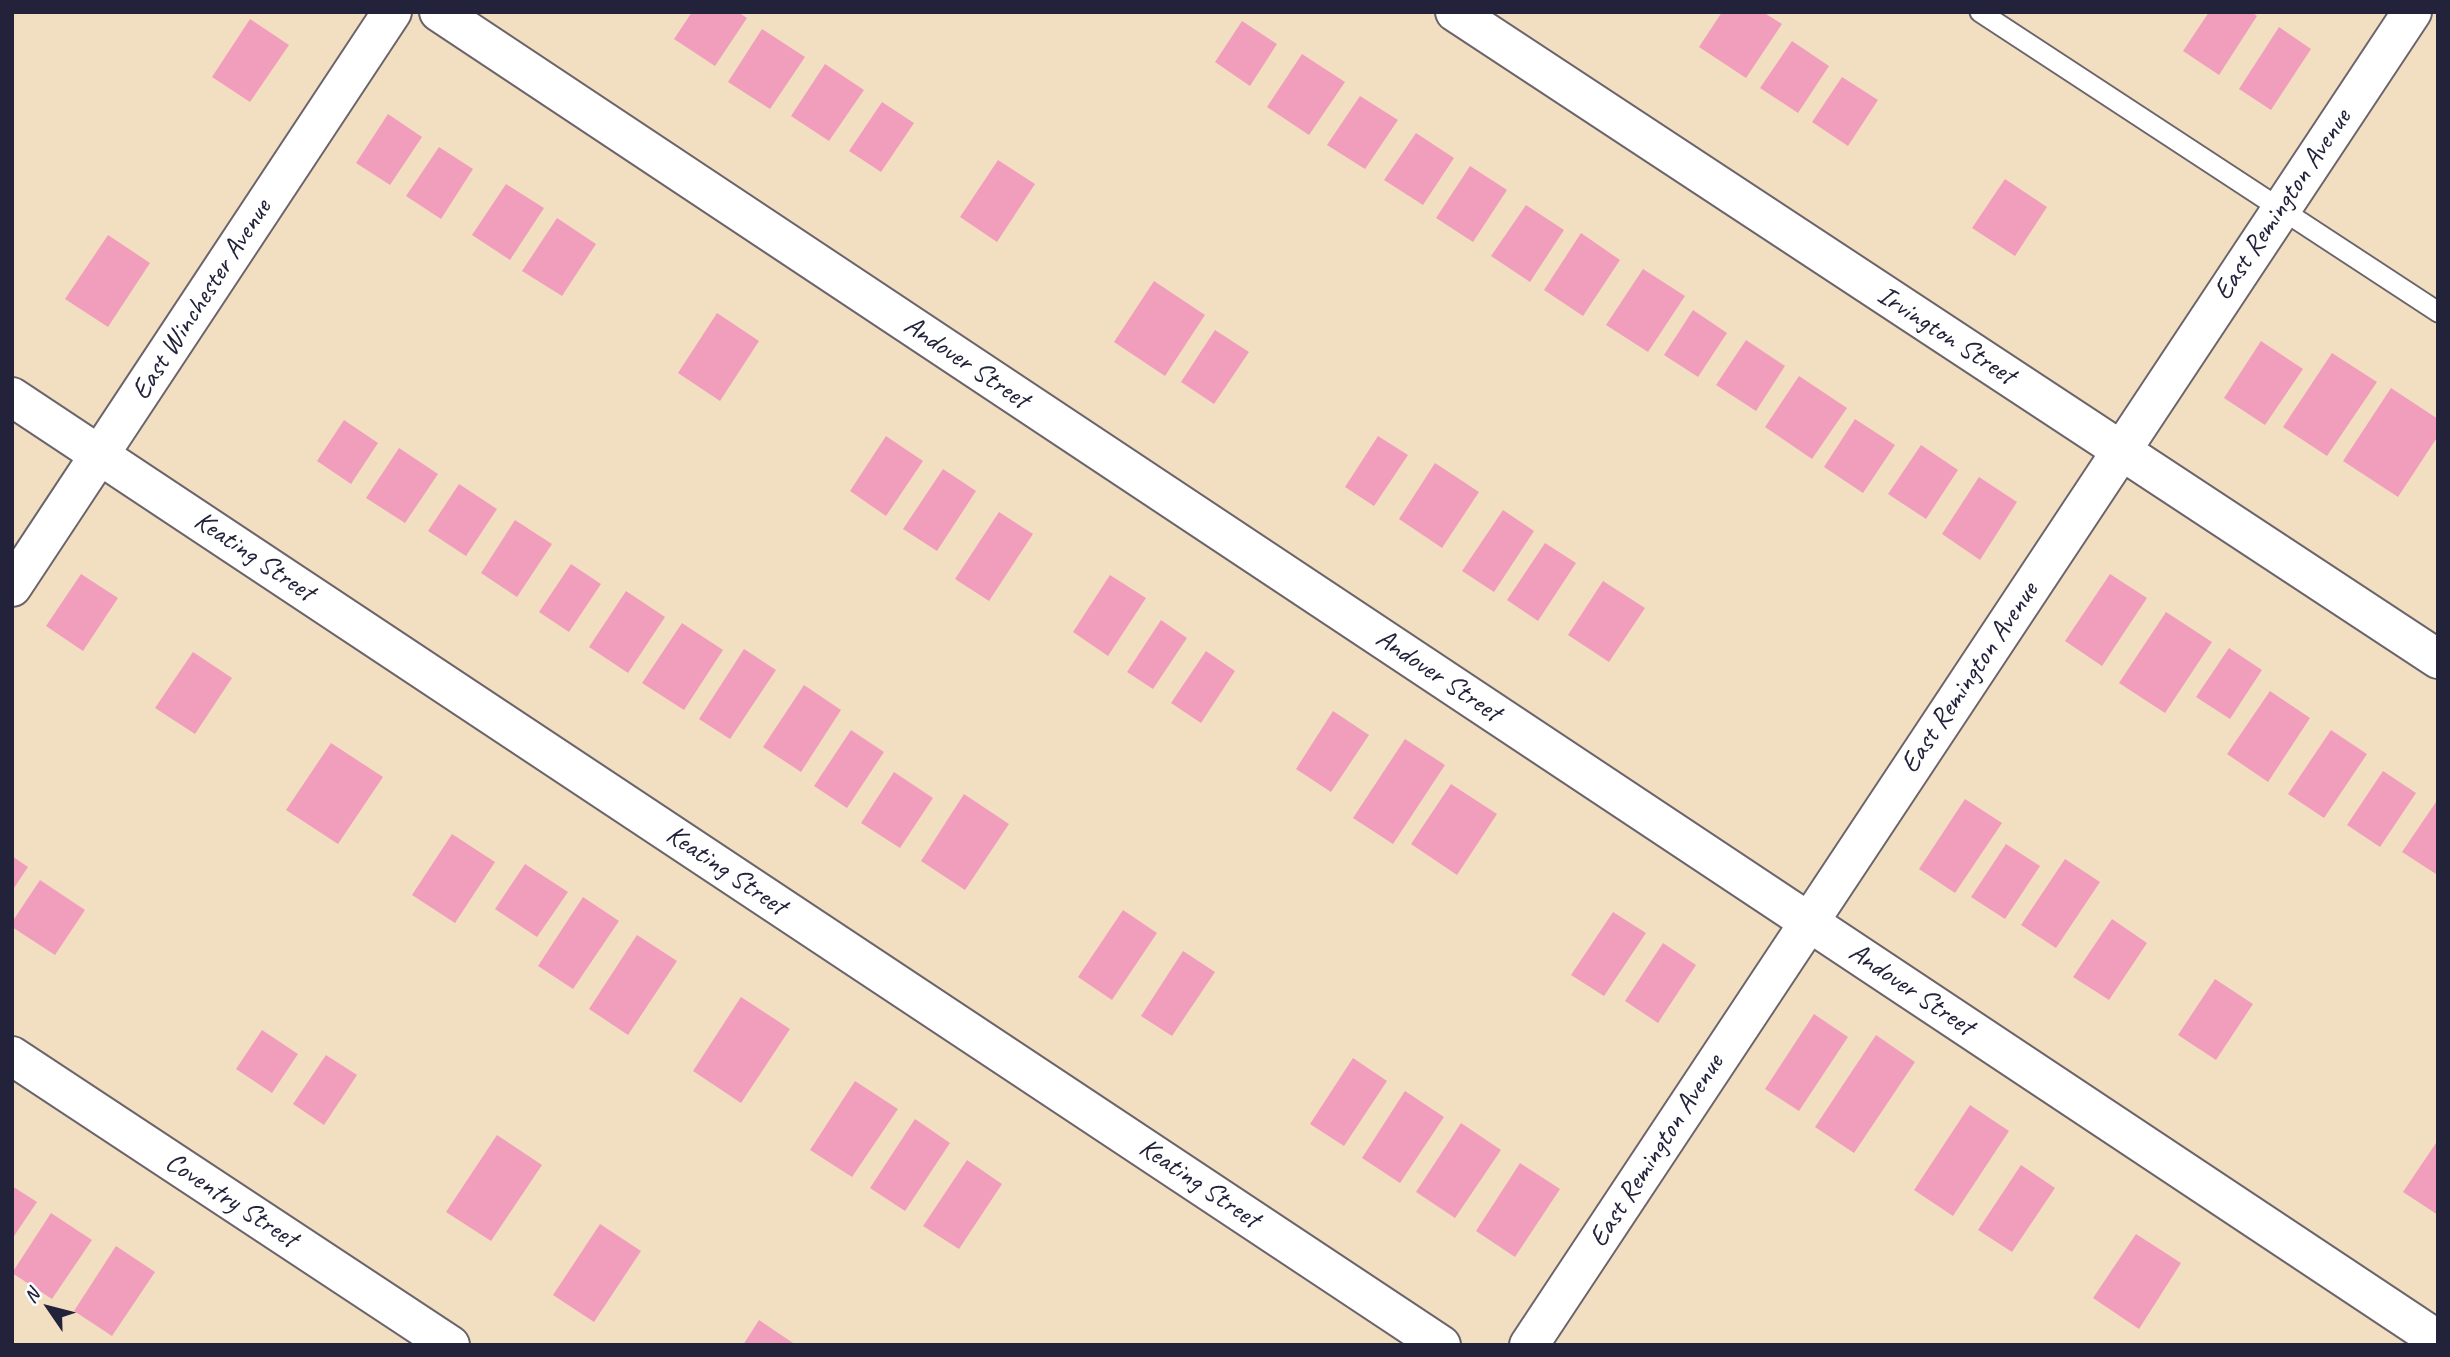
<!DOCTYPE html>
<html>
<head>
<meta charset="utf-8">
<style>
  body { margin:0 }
  #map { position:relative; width:2450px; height:1357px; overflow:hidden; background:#f2dfc2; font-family:Caveat,sans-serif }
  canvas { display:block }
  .frame { position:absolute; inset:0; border:14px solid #22223b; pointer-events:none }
  .north { position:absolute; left:14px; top:1273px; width:70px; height:70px; -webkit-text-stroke:5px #fff; paint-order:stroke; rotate:305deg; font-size:19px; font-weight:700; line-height:28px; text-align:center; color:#22223b }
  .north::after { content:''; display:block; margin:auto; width:24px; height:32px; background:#22223b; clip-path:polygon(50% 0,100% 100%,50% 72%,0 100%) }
</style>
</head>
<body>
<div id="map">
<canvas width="2450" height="1357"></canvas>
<div class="frame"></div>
<div class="north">N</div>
</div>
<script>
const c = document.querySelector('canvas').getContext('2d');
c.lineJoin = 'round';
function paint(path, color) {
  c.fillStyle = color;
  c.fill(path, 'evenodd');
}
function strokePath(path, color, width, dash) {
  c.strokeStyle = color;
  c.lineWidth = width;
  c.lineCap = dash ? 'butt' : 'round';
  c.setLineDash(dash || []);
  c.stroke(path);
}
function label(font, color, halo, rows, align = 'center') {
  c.font = font + ' Caveat,sans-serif';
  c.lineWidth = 6;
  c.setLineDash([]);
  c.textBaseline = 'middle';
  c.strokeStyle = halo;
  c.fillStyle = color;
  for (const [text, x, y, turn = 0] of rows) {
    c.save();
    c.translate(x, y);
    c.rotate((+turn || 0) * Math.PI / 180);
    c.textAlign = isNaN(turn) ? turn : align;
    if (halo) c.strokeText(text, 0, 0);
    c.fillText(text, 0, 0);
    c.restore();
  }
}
paint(new Path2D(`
  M692,12H738L747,18L715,66L674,39Z
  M1722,12H1763L1782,24L1746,78L1699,47Z
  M2209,12H2252L2257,16L2219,75L2183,51Z
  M250,19L289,45L250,102L212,77Z
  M1242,21L1277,44L1250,86L1215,62Z
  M2279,27L2311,49L2271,110L2239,89Z
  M762,29L805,57L770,109L728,82Z
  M1792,41L1829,66L1798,113L1760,88Z
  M1302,54L1345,82L1309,135L1267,107Z
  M825,64L864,90L829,141L791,116Z
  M1842,77L1878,100L1848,146L1812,122Z
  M1360,96L1398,120L1365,169L1327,145Z
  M882,102L914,123L881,172L849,151Z
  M388,114L422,137L390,185L356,163Z
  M1416,133L1454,158L1423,205L1384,180Z
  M439,147L473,169L441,219L406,196Z
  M998,160L1035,184L997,242L960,217Z
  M1470,166L1507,190L1473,242L1436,218Z
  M2005,179L2047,207L2015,256L1972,228Z
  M506,184L544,208L510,260L472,235Z
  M1526,205L1564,230L1530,282L1491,256Z
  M557,218L596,244L562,296L522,271Z
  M1581,233L1620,260L1583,316L1544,290Z
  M108,235L150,263L108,327L65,299Z
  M1643,269L1685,296L1648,352L1606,325Z
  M1154,281L1205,315L1165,376L1114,342Z
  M1693,310L1727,333L1698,377L1664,355Z
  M717,313L759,341L720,401L678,373Z
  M1215,330L1249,352L1214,404L1181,382Z
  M1746,340L1785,366L1756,411L1716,385Z
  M2261,341L2303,369L2265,425L2224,398Z
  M2332,353L2377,382L2327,456L2283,427Z
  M1799,376L1847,408L1812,459L1765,427Z
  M2391,388L2438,419V436L2398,497L2343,461Z
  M1855,419L1895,445L1863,493L1824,467Z
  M344,420L378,443L351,484L317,461Z
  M886,436L923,461L886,516L850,491Z
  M1378,436L1408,455L1374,506L1345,487Z
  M1921,445L1958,470L1926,519L1888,494Z
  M399,448L438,474L405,523L366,498Z
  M1435,463L1479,492L1442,548L1399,519Z
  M943,469L976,491L937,551L903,529Z
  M1979,477L2017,502L1980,560L1942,534Z
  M459,484L497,509L466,556L428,531Z
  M1503,510L1534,531L1494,592L1462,571Z
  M999,512L1033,534L989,601L955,579Z
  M515,520L552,544L517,597L481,573Z
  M1545,543L1576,563L1538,621L1507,600Z
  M571,564L601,584L569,632L539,612Z
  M81,574L118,598L83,651L46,626Z
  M2110,574L2147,598L2102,666L2065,641Z
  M1110,575L1146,598L1108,656L1073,632Z
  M1603,581L1645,608L1609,662L1568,635Z
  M626,591L665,617L628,673L589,647Z
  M2166,612L2212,642L2165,713L2119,683Z
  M1161,620L1187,638L1153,689L1127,672Z
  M682,623L723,650L684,710L642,683Z
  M2229,648L2262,670L2230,719L2196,697Z
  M744,649L776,670L730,739L699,719Z
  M1206,651L1235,671L1201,723L1171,703Z
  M193,652L232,678L195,734L155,708Z
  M804,685L841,710L801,772L763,747Z
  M2270,691L2310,718L2268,782L2227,754Z
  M1333,711L1369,735L1331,792L1296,769Z
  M851,730L884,752L847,808L814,786Z
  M2331,730L2367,754L2324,818L2288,794Z
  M1405,739L1445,765L1393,844L1353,818Z
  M331,743L383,777L338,844L286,810Z
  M2383,771L2416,793L2380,847L2347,825Z
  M894,772L933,798L900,848L861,823Z
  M1451,784L1497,814L1457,875L1411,844Z
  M964,794L1009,824L965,890L921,861Z
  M1965,799L2002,823L1955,893L1919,869Z
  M2438,799V871L2436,874L2402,852Z
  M452,834L495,862L455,923L412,895Z
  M2006,844L2040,866L2005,919L1971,897Z
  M12,856L28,867L12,891Z
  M2065,859L2100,882L2056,948L2021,925Z
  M525,864L568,892L537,937L495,909Z
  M40,880L85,910L55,955L12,927V922Z
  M583,897L619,921L573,989L538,966Z
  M1123,910L1157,933L1112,1000L1078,977Z
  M1613,912L1646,933L1604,996L1571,975Z
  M2112,919L2147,943L2109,1000L2073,977Z
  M637,935L677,961L628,1035L589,1009Z
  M1663,943L1696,965L1658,1023L1625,1001Z
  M1183,951L1215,972L1172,1036L1141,1016Z
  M2215,979L2253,1004L2216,1060L2178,1035Z
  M741,997L790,1029L741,1103L693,1071Z
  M1814,1014L1848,1037L1799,1111L1765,1089Z
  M262,1030L298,1054L272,1093L236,1069Z
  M1876,1035L1915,1062L1854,1153L1815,1127Z
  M326,1055L357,1075L324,1125L293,1104Z
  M1353,1058L1387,1081L1344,1146L1310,1124Z
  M855,1081L898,1109L852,1177L810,1150Z
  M1405,1091L1444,1117L1400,1183L1362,1158Z
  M1970,1105L2009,1131L1953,1216L1914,1190Z
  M915,1119L950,1143L905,1211L870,1188Z
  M1461,1123L1501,1150L1455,1218L1416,1192Z
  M497,1135L542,1165L491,1241L446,1212Z
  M2438,1140V1215L2403,1192Z
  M967,1160L1002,1184L959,1249L923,1226Z
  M1520,1163L1560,1189L1515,1257L1476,1231Z
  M2021,1165L2055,1188L2012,1252L1978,1230Z
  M12,1186L37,1202L12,1239Z
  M51,1213L92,1240L52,1299L12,1273Z
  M600,1224L641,1251L594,1322L553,1295Z
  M2136,1234L2181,1263L2139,1329L2093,1298Z
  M116,1246L155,1272L112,1336L74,1311Z
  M759,1320L796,1345H743Z`), '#f19ebd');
const lane = new Path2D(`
  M1980,12L2438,312`);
const street = new Path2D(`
  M439,12L2438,1340
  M1455,12L2438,659
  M12,397L1441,1345
  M12,587L392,12
  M12,1056L450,1345
  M1529,1345L2412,12`);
strokePath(lane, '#6b646a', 23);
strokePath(street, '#6b646a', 42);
strokePath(lane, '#fff', 19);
strokePath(street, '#fff', 38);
label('28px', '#22223b', '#fff', [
  ["East Remington Avenue",2283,205,-56],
  ["East Winchester Avenue",202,300,-57],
  ["Irvington Street",1946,336,33],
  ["Andover Street",966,363,34],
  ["Keating Street",254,557,34],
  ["Andover Street",1438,676,34],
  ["East Remington Avenue",1970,678,-56],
  ["Keating Street",726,871,34],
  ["Andover Street",1911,990,34],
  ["East Remington Avenue",1657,1151,-57],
  ["Keating Street",1199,1184,34],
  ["Coventry Street",231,1201,33]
]);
</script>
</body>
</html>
